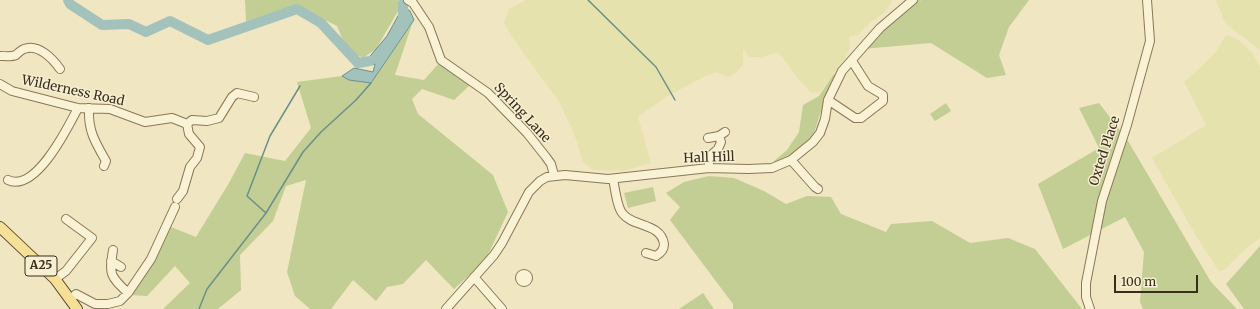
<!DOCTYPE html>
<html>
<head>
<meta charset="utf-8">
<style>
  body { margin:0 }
  #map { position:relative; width:1260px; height:309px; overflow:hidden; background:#f0e6c1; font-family:Merriweather,serif }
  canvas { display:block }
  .scale { position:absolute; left:1114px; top:275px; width:84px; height:18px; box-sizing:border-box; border:2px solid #392d1d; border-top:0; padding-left:5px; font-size:12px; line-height:14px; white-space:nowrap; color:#392d1d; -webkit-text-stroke:3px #f7efd1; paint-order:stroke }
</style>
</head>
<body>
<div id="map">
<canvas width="1260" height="309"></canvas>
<div class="scale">100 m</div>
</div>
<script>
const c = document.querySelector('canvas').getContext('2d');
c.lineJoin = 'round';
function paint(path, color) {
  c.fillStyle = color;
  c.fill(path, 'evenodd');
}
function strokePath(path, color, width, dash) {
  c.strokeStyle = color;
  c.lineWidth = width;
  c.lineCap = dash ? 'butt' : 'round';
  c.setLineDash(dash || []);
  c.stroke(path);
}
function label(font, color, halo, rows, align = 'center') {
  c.font = font + ' Merriweather,serif';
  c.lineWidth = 3;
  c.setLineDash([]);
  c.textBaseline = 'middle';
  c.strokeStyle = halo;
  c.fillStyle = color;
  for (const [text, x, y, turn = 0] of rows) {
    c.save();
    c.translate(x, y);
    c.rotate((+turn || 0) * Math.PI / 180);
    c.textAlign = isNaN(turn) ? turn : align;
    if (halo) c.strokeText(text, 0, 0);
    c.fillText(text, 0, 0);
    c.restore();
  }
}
paint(new Path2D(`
  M526,0H584L586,1L587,0H892L891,4L884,13L870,23L858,35L849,37L850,48L845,58L820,92L811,93L801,82L778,52L762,57H749L743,49V65L736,73L727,77L717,72L701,78L668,96L638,117L651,163L623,171L593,170L583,162L574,133L560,103L512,37L504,22L509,9Z
  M1216,0H1260V50L1225,23Z
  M1226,35L1237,39L1252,52L1260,67V238L1245,249L1224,270L1219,271L1196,236L1152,158L1206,125L1184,82L1204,64L1215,53Z`), '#e6e2ae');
paint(new Path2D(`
  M245,0H398L401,6L376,49L363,58L347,50L337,26L305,10L246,21Z
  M913,0H920L921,1V0H1029L1009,27L999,55L1006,75L987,78L931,43L862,49Z
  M412,24L395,75L424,80L440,62L470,85L454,100L422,89L412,99L418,114L493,175L508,212L485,261L454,289L426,260L403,284L387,287L376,301L353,280L331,309H310L295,296L287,272L306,180L286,186L273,221L240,255L241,290L218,309H163L190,283L175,266L147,296L131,295L171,227L196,237L229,183L245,153L285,161L311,128L297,82L342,76L349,80L371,83Z
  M836,74L829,86L813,136L795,154L775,165L774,161L787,150L799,132L803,105L819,96L833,75Z
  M946,103L951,111L935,121L930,114Z
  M1099,103L1128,141L1211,282L1237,309H1143L1140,302L1144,252L1125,217L1063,249L1038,184L1099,148L1079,108Z
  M709,176L734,178L764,191L786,204L807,196L831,197L841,214L886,232L891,224L932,221L970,243L1008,238L1035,249L1082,309H733V304L670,220L680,207L666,193L684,182Z
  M653,187L656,201L628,208L624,193Z
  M1260,246V309H1244L1226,284Z
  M703,293L714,309H679Z`), '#c2ce94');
const water = new Path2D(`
  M403,6L410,11L414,20L371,83L349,80L342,76L354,68L373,72L375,64L364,66L358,63L366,61L387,36L398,16Z`);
paint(water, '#a4c2bc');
strokePath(water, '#6a908a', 1);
strokePath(new Path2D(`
  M588,0L656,67L675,100
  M266,213L247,196L270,136L300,86
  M199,309L207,289L266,213L303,152L321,132L356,100L371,83`), '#6a908a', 1.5);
strokePath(new Path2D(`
  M68,0L70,4L102,25L129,24L146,32L170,21L208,40L297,9L321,23L358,63L370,61
  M403,19V3`), '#a4c2bc', 10);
const minor = new Path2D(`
  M408,0L413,3L429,27L441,60L488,93L527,133L546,157L551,164L554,175
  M0,56C5,56 11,57 16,55C18,53 21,50 24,49C38,43 53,59 60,69
  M0,84L12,91L78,108L110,109L145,122L172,118L187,124
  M828,100L855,118H861L883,101V95L868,86L852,61
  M89,108C88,131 95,142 106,161L104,166
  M187,124L192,120L207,121L219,118L232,97L237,93L254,97
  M708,138L719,136L725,132
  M791,160L815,187L818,189
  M709,168V157L718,149L721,142L719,136
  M613,179C615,188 617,208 623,214C633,227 661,223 664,244C664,250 661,253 656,256L646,253
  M8,180C36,193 68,127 78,108
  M177,199L183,191L190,167L197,158L200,147L189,134L187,124
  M113,250C109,275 110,276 128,293
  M111,261L121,267
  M520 278a4 4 0 1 1 8 0a4 4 0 1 1-8 0Z
  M474,277L502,309
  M55,279L66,271L92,238L66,219
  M70,299L76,294L95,304H108L120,301L128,293L151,259L175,207
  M446,309L494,255L502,243L529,192L540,181L547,177L565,175L608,179L709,168L748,169L772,168L791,160L813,142L820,133L825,119L828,100L842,71L880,28L913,0
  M1090,309L1086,297V283L1102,201L1127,125L1150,41L1147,0`);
const major = new Path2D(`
  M0,227L55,279L77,309`);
strokePath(minor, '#8a7758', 10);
strokePath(major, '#57442c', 12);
strokePath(minor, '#faf2d5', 8);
strokePath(major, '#f5e097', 10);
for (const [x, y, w] of [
  [41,266,32]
]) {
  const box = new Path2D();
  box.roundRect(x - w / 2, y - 10, w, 20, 3);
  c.fillStyle = '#f7efd1';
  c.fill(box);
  strokePath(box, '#392d1d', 1);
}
label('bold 12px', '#392d1d', null, [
  ["A25",41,266]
]);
label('13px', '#392d1d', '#f7efd1', [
  ["Wilderness Road",73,91,12],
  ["Spring Lane",522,113,47],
  ["Oxted Place",1105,151,-72],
  ["Hall Hill",709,158,-2]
]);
</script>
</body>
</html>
